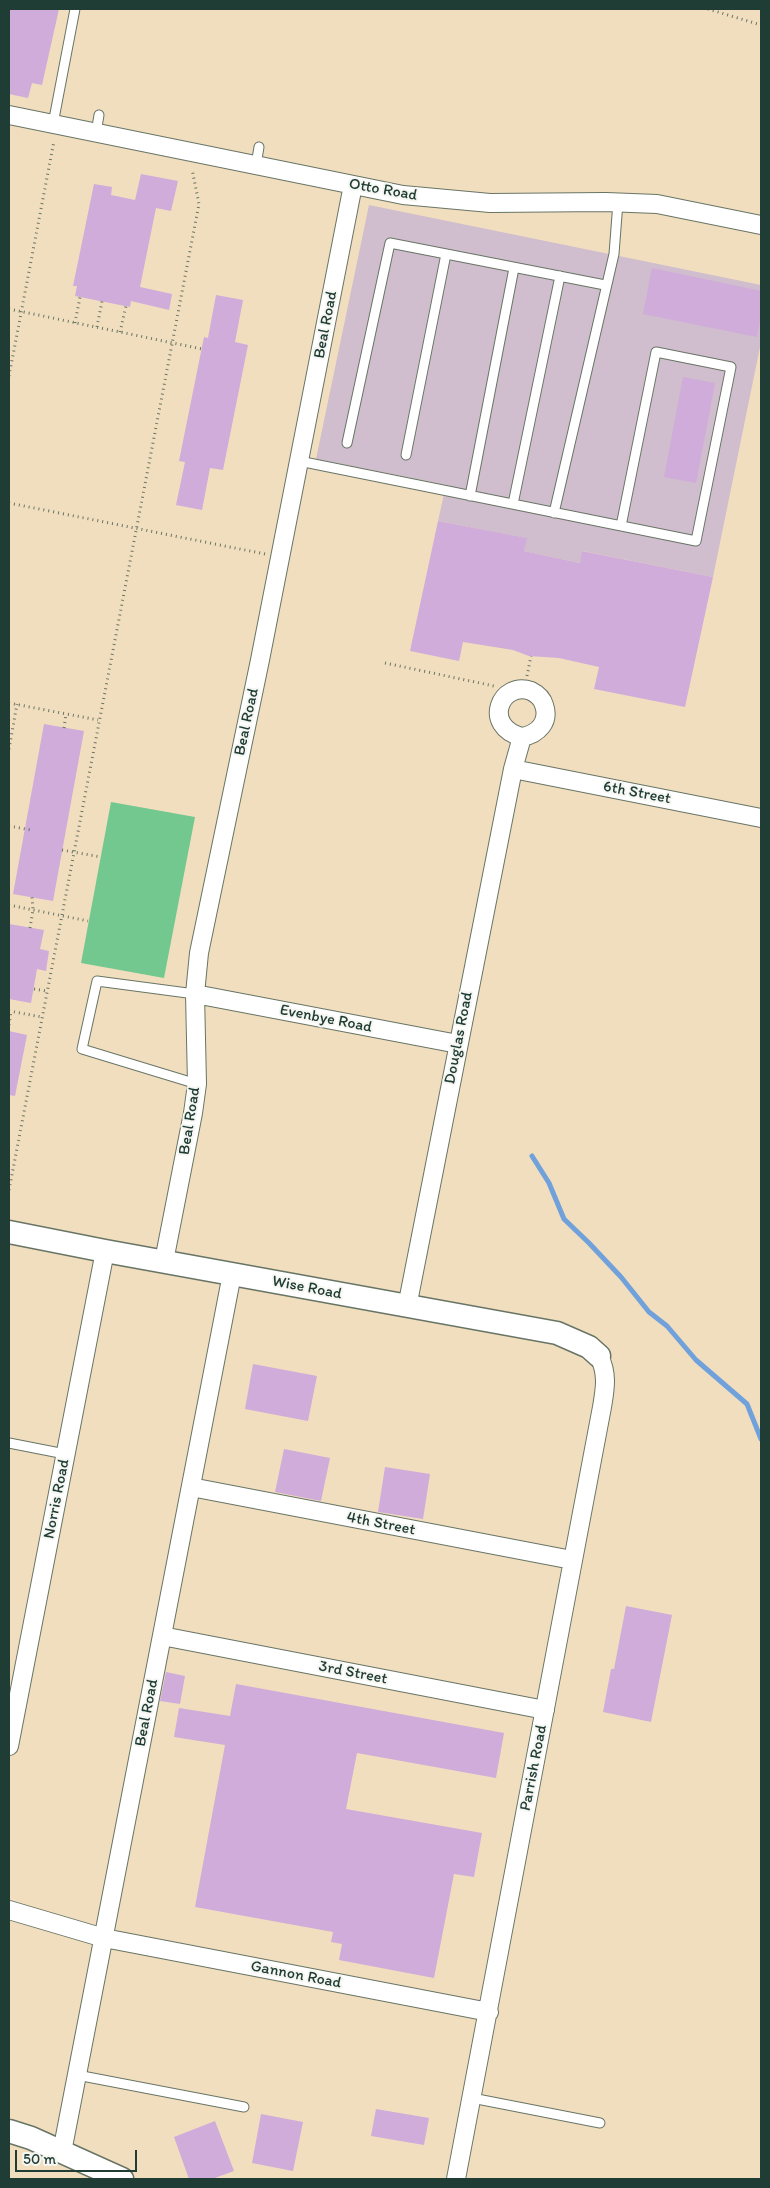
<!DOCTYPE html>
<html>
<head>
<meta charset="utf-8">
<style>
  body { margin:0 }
  #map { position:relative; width:770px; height:2188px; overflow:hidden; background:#f1debf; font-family:Itim,sans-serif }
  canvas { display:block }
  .frame { position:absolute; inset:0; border:10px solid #1f3d34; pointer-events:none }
  .scale { position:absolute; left:15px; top:2150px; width:122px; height:22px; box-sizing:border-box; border:2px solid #1f3d34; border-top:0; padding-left:6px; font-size:15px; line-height:18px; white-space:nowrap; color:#1f3d34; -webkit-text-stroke:4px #f6f6f2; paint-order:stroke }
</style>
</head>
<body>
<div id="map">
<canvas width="770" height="2188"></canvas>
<div class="frame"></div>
<div class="scale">50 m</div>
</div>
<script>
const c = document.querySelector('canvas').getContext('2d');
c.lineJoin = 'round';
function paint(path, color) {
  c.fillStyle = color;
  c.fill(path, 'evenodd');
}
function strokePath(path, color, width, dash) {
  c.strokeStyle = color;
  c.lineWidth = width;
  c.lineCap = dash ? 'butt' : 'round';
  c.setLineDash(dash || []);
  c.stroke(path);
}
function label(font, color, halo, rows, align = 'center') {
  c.font = font + ' Itim,sans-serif';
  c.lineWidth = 4;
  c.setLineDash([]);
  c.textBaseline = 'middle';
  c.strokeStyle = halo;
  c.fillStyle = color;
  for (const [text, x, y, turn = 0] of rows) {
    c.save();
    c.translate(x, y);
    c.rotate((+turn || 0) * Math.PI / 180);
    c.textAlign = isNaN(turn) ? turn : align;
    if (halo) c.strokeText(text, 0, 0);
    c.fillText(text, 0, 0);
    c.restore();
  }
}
paint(new Path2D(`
  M369,205L761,285V342L713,577L583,551L580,563L524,551L526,538L438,521L446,485L316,459Z`), '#d0bdcd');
paint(new Path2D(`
  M111,802L195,817L164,978L81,963Z`), '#72c88e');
strokePath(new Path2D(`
  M532,1156L549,1183L564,1219L589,1243L621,1277L649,1312L667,1326L696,1360L747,1404L761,1439`), '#71a1db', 5);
paint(new Path2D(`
  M9,9H59L42,85L32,83L28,98L9,94Z
  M141,174L178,181L171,211L156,208L140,287L172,294L169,310L131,301L130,307L75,296L77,286H73L94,184L112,187L111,195L135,200Z
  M652,268L761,291V314L757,337L643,314Z
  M216,295L243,300L235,342L248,345L223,470L210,468L202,510L176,505L185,462L179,461L204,337L208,338Z
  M683,377L715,383L696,483L664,477Z
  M438,521L527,538L524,551L580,563L582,551L713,577L685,707L594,689L599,667L559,658L529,656L513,650L463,642L459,661L410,651Z
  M44,724L84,731L53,901L13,894Z
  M9,924L44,930L40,949L49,951L46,971L37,969L31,1003L9,999Z
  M9,1031L27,1035L15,1096L9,1095Z
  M253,1364L317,1376L308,1421L245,1409Z
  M284,1449L330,1458L321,1501L275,1492Z
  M385,1467L430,1474L423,1519L378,1512Z
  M626,1606L672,1615L651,1722L603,1712L611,1669H614Z
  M166,1672L185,1676L180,1704L160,1701Z
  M236,1684L504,1733L496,1778L357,1753L346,1809L482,1833L474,1877L454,1874L434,1978L339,1960L342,1944L331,1942L333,1932L195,1907L225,1745L174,1737L179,1708L230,1716Z
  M376,2109L429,2118L424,2145L371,2136Z
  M261,2114L303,2122L293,2171L252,2163Z
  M215,2121L234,2171L212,2179H189L174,2137Z`), '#cfacda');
const service = new Path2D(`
  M53,124L75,9
  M96,133L99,115
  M256,165L259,147
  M347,443L390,243L605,285
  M406,455L446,254
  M299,461C431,488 563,515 696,541L731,367L656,352L621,526
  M470,496L514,268
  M513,504L560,276
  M554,513L614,254L618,202
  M195,994L97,981L82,1049L197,1084
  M9,1443L65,1454
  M77,2075L244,2107
  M472,2098L600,2123`);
const minor = new Path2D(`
  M9,115L403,195L490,203L606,202L657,204L761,225
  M513,769L761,818
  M195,994L458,1044
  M164,1261L193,1113L197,1084L195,994L199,953L260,660L353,185
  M407,1307L513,769L522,737C538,734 550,722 544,705C542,698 537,694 531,691C501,680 481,726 522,737
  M191,1487L572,1560
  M162,1636L545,1710
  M9,1746L105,1251
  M9,1910L104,1938L489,2012
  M62,2152L232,1274
  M456,2179L602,1407C605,1389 608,1374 599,1356`);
const tertiary = new Path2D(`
  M9,1232L105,1251L557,1333L589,1347L599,1356
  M9,2131L31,2138L122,2179`);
strokePath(service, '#687565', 11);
strokePath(minor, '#687565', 20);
strokePath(tertiary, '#687565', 25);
strokePath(new Path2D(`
  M708,9L761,25
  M9,309L202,349
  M75,323L80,297
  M97,327L102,301
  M120,332L126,306
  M9,376L54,141
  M9,503L265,554
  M385,663L494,686
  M527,676L531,656
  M9,703L98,720
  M9,721L14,722
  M64,728L66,714
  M9,749L17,704
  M9,826L31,830
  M62,850L101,857
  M9,905L88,921
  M30,928L33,910L32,897
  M34,989L47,991
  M9,1011L42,1017
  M9,1025L11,1011
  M9,1190L199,204L192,169`), '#687565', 3, [1, 4]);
strokePath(service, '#fff', 9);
strokePath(minor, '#fff', 18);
strokePath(tertiary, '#fff', 22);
label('16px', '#1f3d34', '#f6f6f2', [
  ["Otto Road",383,190,10],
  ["Beal Road",326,325,-79],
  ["Beal Road",247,722,-78],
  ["6th Street",637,793,11],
  ["Evenbye Road",326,1019,11],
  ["Douglas Road",459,1038,-79],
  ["Beal Road",190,1121,-81],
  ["Wise Road",307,1288,11],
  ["Norris Road",57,1499,-79],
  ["4th Street",381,1524,11],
  ["3rd Street",353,1673,11],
  ["Beal Road",147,1713,-79],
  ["Parrish Road",534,1768,-79],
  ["Gannon Road",296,1975,11]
]);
</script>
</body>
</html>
